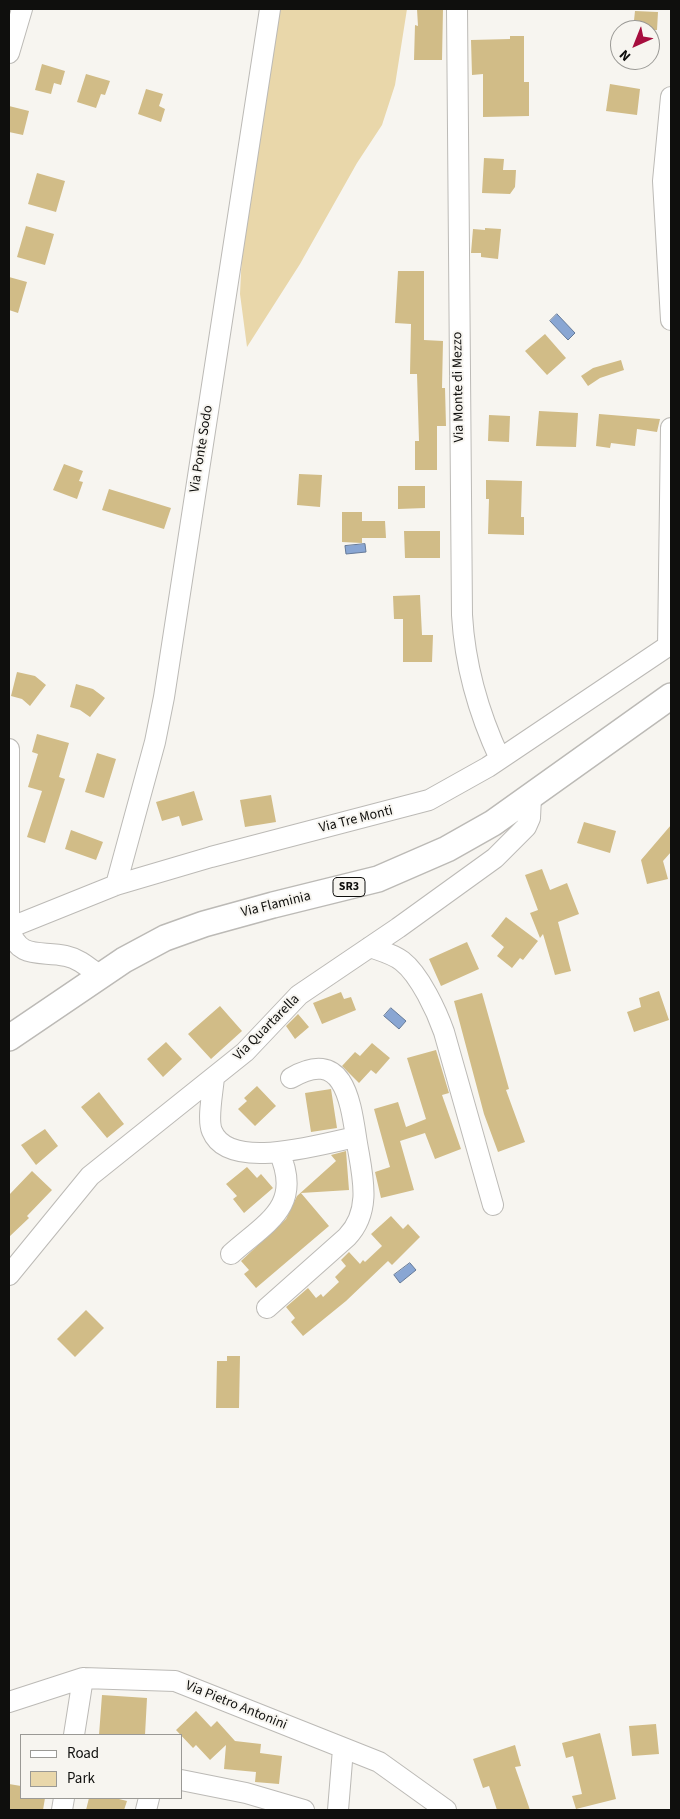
<!DOCTYPE html>
<html>
<head>
<meta charset="utf-8">
<style>
  body { margin:0 }
  #map { position:relative; width:680px; height:1819px; overflow:hidden; background:#f7f5f0; font-family:"Source Sans 3",sans-serif }
  canvas { display:block }
  .frame { position:absolute; inset:0; border:10px solid #0f0f0d; pointer-events:none }
  .legend { position:absolute; left:20px; top:1734px; width:162px; height:65px; box-sizing:border-box; background:#f7f5f0; border:1px solid #9a9995; margin:0; padding:6px 9px; list-style:none; font-size:15px; color:#0f0f0d }
  .legend li { display:flex; align-items:center; gap:10px; height:25px }
  .legend b { width:25px; border:1px solid #9a9995 }
  .north { position:absolute; left:610px; top:20px; width:50px; height:50px; box-sizing:border-box; background:#f7f5f0; border:1px solid #9a9995; border-radius:50%; rotate:224deg; font-size:14px; font-weight:700; line-height:20px; text-align:center; color:#0f0f0d }
  .north::after { content:''; display:block; margin:auto; width:18px; height:22px; background:#a60e3e; clip-path:polygon(50% 0,100% 100%,50% 72%,0 100%) }
</style>
</head>
<body>
<div id="map">
<canvas width="680" height="1819"></canvas>
<div class="frame"></div>
<ul class="legend">
<li><b style="height:6px;background:#fff"></b>Road</li>
<li><b style="height:14px;background:#e9d7aa"></b>Park</li>
</ul>
<div class="north">N</div>
</div>
<script>
const c = document.querySelector('canvas').getContext('2d');
c.lineJoin = 'round';
function paint(path, color) {
  c.fillStyle = color;
  c.fill(path, 'evenodd');
}
function strokePath(path, color, width, dash) {
  c.strokeStyle = color;
  c.lineWidth = width;
  c.lineCap = dash ? 'butt' : 'round';
  c.setLineDash(dash || []);
  c.stroke(path);
}
function label(font, color, halo, rows, align = 'center') {
  c.font = font + ' "Source Sans 3",sans-serif';
  c.lineWidth = 4;
  c.setLineDash([]);
  c.textBaseline = 'middle';
  c.strokeStyle = halo;
  c.fillStyle = color;
  for (const [text, x, y, turn = 0] of rows) {
    c.save();
    c.translate(x, y);
    c.rotate((+turn || 0) * Math.PI / 180);
    c.textAlign = isNaN(turn) ? turn : align;
    if (halo) c.strokeText(text, 0, 0);
    c.fillText(text, 0, 0);
    c.restore();
  }
}
paint(new Path2D(`
  M275,9H407L395,85L382,125L357,163L300,264L247,347L240,294L246,170Z`), '#e9d7aa');
const water = new Path2D(`
  M557,314L575,333L568,340L550,321Z
  M365,544L366,552L346,554L345,546Z
  M391,1008L406,1021L399,1029L384,1016Z
  M410,1263L416,1270L400,1283L394,1275Z`);
paint(water, '#89a6d3');
strokePath(water, '#647998', 1);
paint(new Path2D(`
  M417,9H443L442,60H414L415,25L418,26Z
  M635,11L658,12L657,30H633Z
  M510,36H524V82H529V116L483,117V74L472,75L471,40L510,39Z
  M42,64L65,71L61,85L54,83L51,94L35,90Z
  M86,74L110,81L105,95L101,94L96,108L77,102Z
  M610,84L640,89L637,115L606,111Z
  M146,89L163,94L159,106L165,109L161,122L138,114Z
  M9,106L29,111L23,135L9,132Z
  M484,158L504,159L503,170H516L515,187L510,194L482,193Z
  M37,173L65,181L56,212L28,204Z
  M26,226L54,234L45,265L17,257Z
  M485,228L501,229L498,259L481,257V253H471L473,229L485,230Z
  M398,271H424V340L443,341L442,388H445L446,426H437V470H415V441H419L417,374H410L411,324L395,323Z
  M9,277L27,282L18,313L9,310Z
  M545,334L566,358L547,375L525,351Z
  M621,360L624,370L600,378L588,386L581,376L593,368Z
  M539,411L578,413L576,447L536,446Z
  M599,414L660,419L657,432L637,429L635,446L611,443L610,448L596,446Z
  M489,415L510,416L509,442L488,441Z
  M64,464L83,471L79,481L83,482L77,499L53,490Z
  M299,474L322,475L320,507L297,505Z
  M486,480L522,481L521,517H524V535L488,534L489,499H486Z
  M398,486H425V508L398,509Z
  M109,489L171,508L164,529L102,510Z
  M342,512H362V521H385L386,538H362V543L342,542Z
  M404,531H440V558H405Z
  M420,595L422,635H433L432,662H403V619H394L393,596Z
  M17,672L35,676L46,685L30,706L22,699L11,696Z
  M76,684L93,689L105,698L90,717L80,710L70,707Z
  M37,734L69,743L59,777L65,779L45,843L27,837L42,791L28,787L38,754L32,752Z
  M97,753L116,759L104,798L85,792Z
  M194,791L203,820L182,826L179,816L162,821L156,802Z
  M271,795L276,822L245,827L240,800Z
  M584,822L616,831L610,853L577,843Z
  M671,825V852L663,861L668,879L647,884L641,860Z
  M71,830L103,842L96,860L65,849Z
  M542,869L550,890L567,883L579,914L558,922L571,971L555,975L543,934L540,938L530,913L538,910L525,875Z
  M506,917L538,941L523,960L520,958L512,968L497,956L504,947L491,936Z
  M467,942L479,969L441,986L429,959Z
  M659,991L669,1020L634,1032L627,1012L641,1007L639,998Z
  M341,992L344,999L351,997L356,1010L322,1024L313,1003Z
  M482,993L509,1089L506,1090L525,1142L498,1152L484,1114L454,1001Z
  M220,1006L242,1031L211,1059L188,1034Z
  M298,1014L309,1027L295,1039L286,1026Z
  M166,1042L182,1059L163,1077L147,1059Z
  M372,1043L390,1058L376,1074L371,1070L359,1083L342,1066L355,1052L360,1056Z
  M436,1050L449,1093L442,1095L461,1149L435,1159L425,1133L400,1141L414,1190L381,1198L375,1172L390,1167L374,1109L398,1102L406,1127L426,1119L407,1058Z
  M257,1086L276,1106L255,1126L238,1109L247,1101L244,1098Z
  M331,1089L337,1128L311,1132L305,1093Z
  M99,1092L124,1124L107,1138L81,1107Z
  M45,1129L58,1146L36,1165L21,1145Z
  M346,1151L349,1190L301,1193L329,1226L256,1288L244,1274L249,1270L241,1261L286,1219L297,1196L336,1161L331,1155Z
  M247,1167L257,1178L261,1174L273,1188L244,1213L233,1199L237,1196L226,1184Z
  M32,1171L52,1190L27,1216L29,1218L9,1237V1195Z
  M391,1216L403,1229L408,1224L420,1237L392,1265L388,1261L346,1301L303,1336L291,1322L295,1318L286,1307L308,1288L316,1298L321,1294L323,1297L339,1282L335,1277L346,1266L341,1260L349,1252L360,1264L363,1260L365,1262L382,1246L371,1234Z
  M86,1310L104,1328L75,1357L57,1339Z
  M227,1356H240L239,1408H216L217,1361H227Z
  M102,1695L147,1698L145,1735H99Z
  M196,1711L211,1727L217,1721L235,1741L261,1744L260,1753L282,1756L279,1784L255,1782L256,1772L224,1769L226,1745L210,1760L196,1745L193,1748L176,1730Z
  M656,1724L659,1754L632,1756L629,1726Z
  M600,1733L616,1799L576,1809L572,1796L582,1794L573,1756L566,1758L562,1743Z
  M515,1745L521,1766L515,1767L530,1810H497L489,1786L483,1788L473,1759Z
  M9,1784L21,1786V1798H45L43,1810H9Z
  M89,1798H115L127,1801L124,1810H86Z`), '#d1bc87');
const minor = new Path2D(`
  M457,9L462,615C465,667 478,712 500,759
  M9,53L22,9
  M671,97L663,181L671,320
  M668,647L671,428
  M9,749V928
  M116,885L155,742L164,697L270,9
  M370,947C381,951 393,954 402,961C420,975 437,1012 444,1032L493,1205
  M100,976C89,968 80,959 66,956C41,950 19,961 9,928L116,885L211,857L429,800L488,767L671,644
  M214,1077C213,1091 207,1119 212,1131C229,1173 323,1143 356,1137C361,1171 374,1209 347,1237L267,1308
  M291,1078C342,1048 350,1097 356,1137
  M231,1254C267,1222 303,1206 279,1152
  M9,1275L90,1176L245,1052L299,995L398,928L495,858L526,827L530,818L531,797
  M9,1702L83,1678L175,1681L379,1762L446,1810
  M74,1735L83,1678
  M181,1780L246,1793L304,1810
  M62,1810L64,1798
  M146,1810L149,1798
  M338,1810L343,1749`);
const major = new Path2D(`
  M9,1038L124,960L165,938L204,924L273,905L378,879L447,849L493,823L671,696`);
strokePath(minor, '#bcbab6', 22);
strokePath(major, '#bcbab6', 28);
strokePath(minor, '#fff', 20);
strokePath(major, '#fff', 25);
for (const [x, y, w] of [
  [349,887,32]
]) {
  const box = new Path2D();
  box.roundRect(x - w / 2, y - 9.5, w, 19, 4);
  c.fillStyle = '#f7f5f0';
  c.fill(box);
  strokePath(box, '#0f0f0d', 1);
}
label('bold 12px', '#0f0f0d', null, [
  ["SR3",349,887]
]);
label('14px', '#0f0f0d', '#f7f5f0', [
  ["Via Monte di Mezzo",459,387,-91],
  ["Via Ponte Sodo",202,449,-81],
  ["Via Tre Monti",356,820,-14],
  ["Via Flaminia",276,905,-14],
  ["Via Quartarella",267,1028,-45],
  ["Via Pietro Antonini",236,1706,22]
]);
</script>
</body>
</html>
